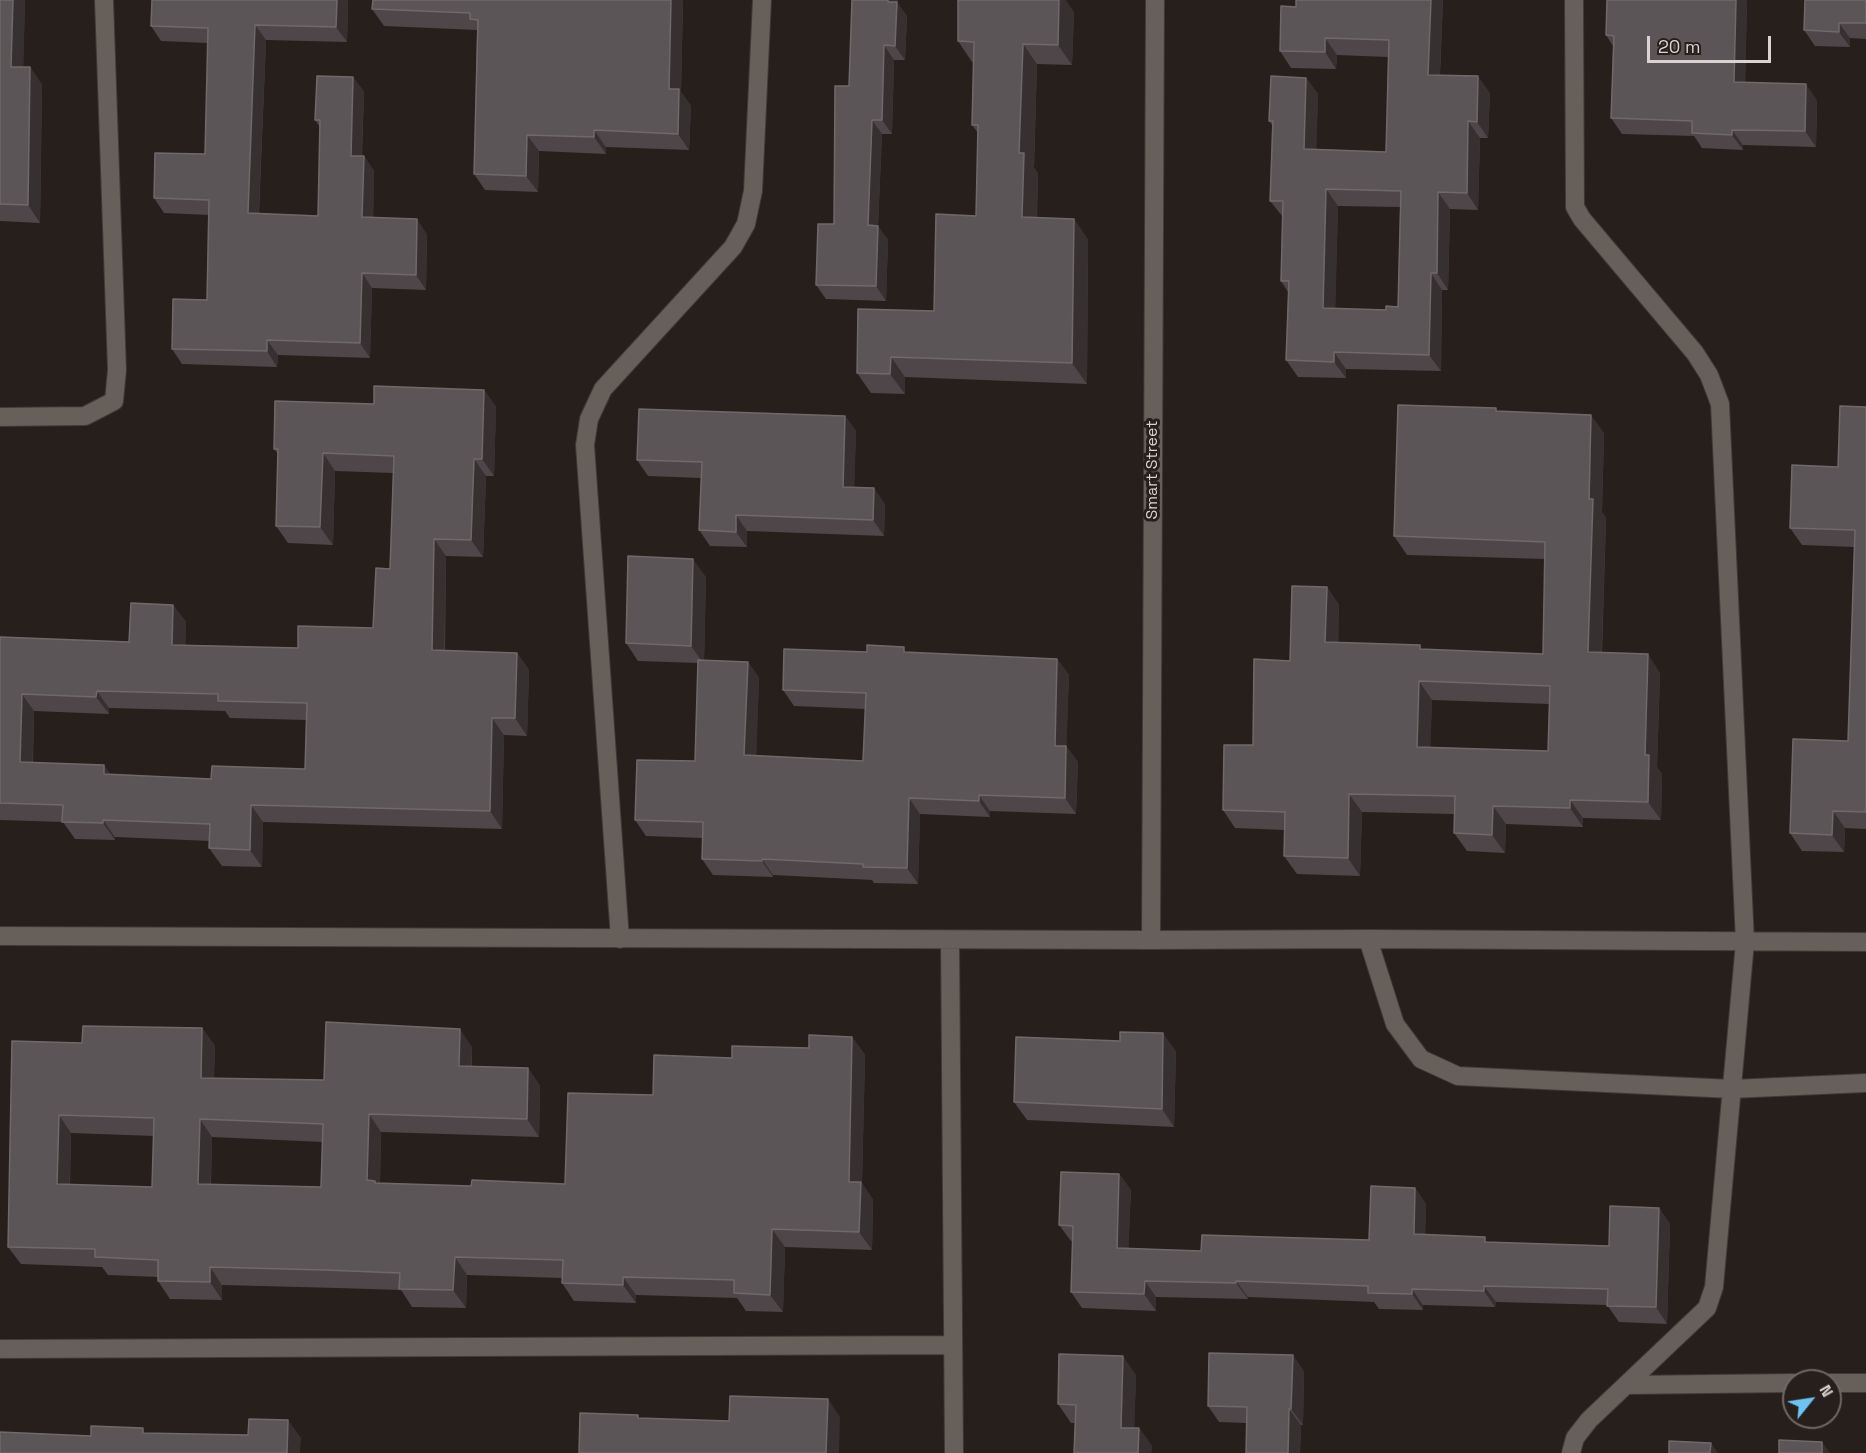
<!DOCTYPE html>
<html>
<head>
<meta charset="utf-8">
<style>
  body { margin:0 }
  #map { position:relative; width:1866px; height:1453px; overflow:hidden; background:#261f1b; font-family:"Space Grotesk",sans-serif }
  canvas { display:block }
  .north { position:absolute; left:1782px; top:1369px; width:60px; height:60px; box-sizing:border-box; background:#261f1b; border:2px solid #6e6764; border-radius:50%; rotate:60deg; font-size:16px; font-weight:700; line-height:24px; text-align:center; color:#d9d4d1 }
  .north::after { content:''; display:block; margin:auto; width:21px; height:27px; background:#6cc3f2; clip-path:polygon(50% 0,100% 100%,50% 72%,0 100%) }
  .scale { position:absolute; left:1647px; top:36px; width:124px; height:27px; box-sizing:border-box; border:3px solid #d9d4d1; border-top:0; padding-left:8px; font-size:18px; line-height:21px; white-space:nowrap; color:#d9d4d1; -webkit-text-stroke:4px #261f1b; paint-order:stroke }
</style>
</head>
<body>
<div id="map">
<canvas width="1866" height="1453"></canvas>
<div class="north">N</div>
<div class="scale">20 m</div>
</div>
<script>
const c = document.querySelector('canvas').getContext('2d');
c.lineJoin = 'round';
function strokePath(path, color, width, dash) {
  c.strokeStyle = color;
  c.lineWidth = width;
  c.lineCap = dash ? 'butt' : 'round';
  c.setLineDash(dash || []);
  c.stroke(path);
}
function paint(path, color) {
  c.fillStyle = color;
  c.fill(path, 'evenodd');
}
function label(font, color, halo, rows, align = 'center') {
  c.font = font + ' "Space Grotesk",sans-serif';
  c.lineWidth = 6;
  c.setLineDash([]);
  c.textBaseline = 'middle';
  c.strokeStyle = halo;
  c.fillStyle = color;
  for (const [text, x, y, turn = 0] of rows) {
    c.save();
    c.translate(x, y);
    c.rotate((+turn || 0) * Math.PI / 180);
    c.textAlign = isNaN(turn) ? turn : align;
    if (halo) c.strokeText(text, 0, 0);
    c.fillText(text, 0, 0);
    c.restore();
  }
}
const minor = new Path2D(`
  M0,417L85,416L114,401L117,370L104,0
  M0,936L1151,940L1368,939L1866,942
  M620,939L585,445L589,419L603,389L733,247L746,224L753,191L762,0
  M1368,939L1395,1024L1421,1059L1458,1076L1732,1089L1866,1083
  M950,940L954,1453
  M1151,940L1155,0
  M0,1349L953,1345
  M1830,1383H1866
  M1626,1385L1794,1383
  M1571,1453L1575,1438L1589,1420L1707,1308L1714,1287L1745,942L1720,404L1709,375L1695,353L1582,219L1575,207L1574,0`);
strokePath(minor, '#3f3a37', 20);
strokePath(minor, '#675f59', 18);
paint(new Path2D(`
  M0,0H25L23,67H30L42,85L40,223L0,221Z
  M152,0H348L347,42L266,40L259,214L318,216L320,127L315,120L353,77L364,92L362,156H364L374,171L373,218L427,234L426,290L372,288L370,358L278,355L277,367L182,364L172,349L207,300L209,215L164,213L154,198L205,154L208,43L161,41L151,26Z
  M683,0L681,92L691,106L689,150L606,147V154L539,151L538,192L485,190L474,174L477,30L384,26L372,9Z
  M852,0H898V4L907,16L905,60H894L892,134H882L878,226L888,240L886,301L826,299L816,285L834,224L849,86Z
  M1296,0H1443L1440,75L1490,93L1488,138H1480L1478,210L1450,209L1448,290H1442L1441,371L1346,369V378L1298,377L1286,360L1288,292L1281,281L1283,217L1270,201L1272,125L1269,121L1306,78L1318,94L1316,149L1386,152L1388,57L1337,55L1336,69L1291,68L1280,51L1296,7ZM1338,206L1400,207L1398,307L1386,310L1335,308Z
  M1607,0H1747L1745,83L1817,100L1816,147L1743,145V150L1702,148L1694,136L1622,134L1611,118L1613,46L1606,35Z
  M1866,0V39L1850,38V47L1815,46L1804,30Z
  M1074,12L1072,65L1037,64L1034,168L1038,173L1037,218L1074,219L1088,240L1087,384L905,377V394L871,393L857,373L934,311L976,216L978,133L972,125L974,62H972L958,41Z
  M484,390L496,407L494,476H486L483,557L446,556L445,650L517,653L529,670L527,736L504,735L502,829L263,822L262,867L222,866L209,848L210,841L115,837V840L75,839L63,822L0,820V637L129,642L173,605L186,622L185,645L298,648L373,628L390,569L393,473L335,471L333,545L288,543L276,526L278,454L274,449L374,404ZM109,708L225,711L230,718L306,720L305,769L211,779L111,775L33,763L34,711L109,714Z
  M1866,407V829L1845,828L1844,852L1802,851L1790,833L1848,741L1854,547L1802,545L1790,528L1838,467Z
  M1498,412L1604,433L1602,512L1606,518L1602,653L1660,673L1657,767L1662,774L1661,820L1583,818V827L1506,824L1505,853L1467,851L1454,833V814L1362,812L1360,876L1297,874L1284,856L1285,830L1235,828L1223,810L1253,745L1290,661L1327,587L1339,605L1338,642L1423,649L1543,654L1545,559L1407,555L1394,536ZM1432,700L1549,704L1548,751L1430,747Z
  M845,416L856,431L854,488L885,504L884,536L747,531V547L710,546L699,530L701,478L648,476L637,460Z
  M706,577L704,660L748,662L759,678L756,756L863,761L865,709L794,706L783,690L909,653L1057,659L1069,675L1066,746L1078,762L1076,814L990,811V817L920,814L918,884L874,883L872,880L773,875V877L713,875L702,859V838L646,836L635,820L695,761L698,663L638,661L626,643Z
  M202,1028L215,1046L214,1078L324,1080L472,1047V1066L528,1068L540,1086L539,1137L381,1132L380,1183L471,1186L565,1184L653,1095L732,1058L809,1048L852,1037L865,1055L862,1183L873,1200L872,1250L785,1247L783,1312L746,1311L737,1298L636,1295V1303L574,1301L562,1283V1278L467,1275L466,1308L412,1307L401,1290L337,1288L222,1285V1300L170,1299L158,1281V1277L108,1275L102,1267L21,1264L8,1247L82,1043ZM71,1133L154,1136L152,1187L70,1184ZM212,1137L323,1142L321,1187L211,1184Z
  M1176,1051L1174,1127L1027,1120L1014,1102Z
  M1119,1174L1131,1190L1128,1248L1201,1251L1369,1240L1415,1188L1426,1204L1425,1234L1489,1242L1609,1246L1659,1208L1670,1224L1667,1324L1619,1322L1607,1305L1496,1302L1495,1307L1423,1305V1310L1379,1309L1374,1302L1248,1297V1299L1156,1297V1311L1082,1308L1071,1292L1073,1241H1071L1059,1225Z
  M1304,1371L1303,1425H1301L1300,1453H1246V1423L1219,1422L1208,1406Z
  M1136,1375L1134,1428H1139L1152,1446L1151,1453H1074L1075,1423H1071L1058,1404Z`), '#4e4648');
paint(new Path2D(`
  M13,0H25L23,84L11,67Z
  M337,0H348L347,42L336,27Z
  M671,0H683L681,92L691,106L689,150L678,134L669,89Z
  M888,0H898V4L907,16L905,60L895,46Z
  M1059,0H1066L1074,12L1072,65L1058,45Z
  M1431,0H1443L1439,92L1428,75Z
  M1736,0H1747L1745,98L1734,82Z
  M1839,23L1850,38V47L1839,32Z
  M255,25L266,40L258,228L248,213Z
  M1325,38L1337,55L1336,69L1325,52Z
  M1023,44L1037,64L1034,168L1038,173L1036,238L1022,217L1019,153Z
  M884,45L894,60L892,134L882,120Z
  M30,67L42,85L40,223L28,205Z
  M1478,76L1490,93L1488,138L1477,122Z
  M353,77L364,92L361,171L351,156Z
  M1306,78L1318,94L1316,165L1304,149Z
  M1806,84L1817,100L1816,147L1805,131Z
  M872,120L882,134L878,226L888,240L886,301L876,286L868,225Z
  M1468,121L1480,138L1478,210L1467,193Z
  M594,130L606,147V154L594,137Z
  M1732,130L1743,145V150L1732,135Z
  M527,135L539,151L538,192L526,176Z
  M364,156L374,171L373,232L362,217Z
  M1326,189L1338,206L1335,325L1323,308Z
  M1438,192L1450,209L1448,290L1437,273Z
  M417,219L427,234L426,290L416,275Z
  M1074,219L1088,240L1087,384L1072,363Z
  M362,273L372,288L370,358L360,343Z
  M1431,273L1442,290L1441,371L1429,355Z
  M267,340L278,355L277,367L267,351Z
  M1334,352L1346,369V378L1334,362Z
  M891,357L905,377V394L890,374Z
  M484,390L496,407L494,476L482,459Z
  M1591,415L1604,433L1602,512L1606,518L1601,670L1588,652Z
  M845,416L856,431L854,503L843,487Z
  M323,453L335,471L333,545L320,527Z
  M474,459L486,476L483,557L471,540Z
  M874,488L885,504L884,536L873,520Z
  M736,515L747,531V547L736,532Z
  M434,539L446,556L444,667L432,650Z
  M693,559L706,577L704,664L691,646Z
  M1327,587L1339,605L1338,660L1325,642Z
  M173,605L186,622L185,662L172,645Z
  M517,653L529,670L527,736L515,718Z
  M1648,654L1660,673L1657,767L1662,774L1661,820L1648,802L1645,755Z
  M1057,659L1069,675L1066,762L1055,746Z
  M748,662L759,678L756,771L744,755Z
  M1419,681L1432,700L1430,765L1417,747Z
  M97,691L109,708V714L96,697Z
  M22,694L34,711L32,780L20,762Z
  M492,718L504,735L502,829L490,811Z
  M1066,746L1078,762L1076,814L1065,798Z
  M104,765L117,783L104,774Z
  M1349,794L1362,812L1360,876L1348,858Z
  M979,795L990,811V817L979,801Z
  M909,798L920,814L918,884L907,868Z
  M1570,800L1583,818V827L1570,808Z
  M251,805L263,822L262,867L250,850Z
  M1493,806L1506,824L1505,853L1492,835Z
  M1833,811L1845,828L1844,852L1832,835Z
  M103,820L115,837V840L103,823Z
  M762,859L773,875V877L762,861Z
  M202,1028L215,1046L213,1096L201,1078Z
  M460,1029L472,1047L471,1084L459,1066Z
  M1163,1033L1176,1051L1174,1127L1162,1109Z
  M852,1037L865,1055L862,1183L873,1200L872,1250L859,1232L849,1182Z
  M528,1068L540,1086L539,1137L527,1119Z
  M369,1114L381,1132L380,1187L367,1180Z
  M59,1115L71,1133L69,1201L57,1184Z
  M200,1119L212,1137L210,1202L198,1184Z
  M1119,1174L1131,1190L1128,1264L1117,1248Z
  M1415,1188L1426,1204L1425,1250L1414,1234Z
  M1659,1208L1670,1224L1667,1324L1656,1307Z
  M772,1229L785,1247L783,1312L770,1295Z
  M455,1257L467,1275L466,1308L453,1290Z
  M210,1267L222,1285V1300L210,1282Z
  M623,1277L636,1295V1303L623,1285Z
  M1145,1281L1156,1297V1311L1144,1294Z
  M1236,1281L1248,1297V1299L1236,1283Z
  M1484,1286L1496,1302L1495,1307L1484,1291Z
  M1412,1289L1423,1305V1310L1412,1294Z
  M1293,1355L1304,1371L1303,1425L1291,1409Z
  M1123,1356L1136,1375L1134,1446L1121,1428Z
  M828,1399L840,1417L839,1453H826Z
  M1289,1409L1301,1425L1300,1453H1288Z
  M288,1420L301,1438L300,1453H287Z
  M1139,1428L1152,1446L1151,1453H1138Z
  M1822,1442L1830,1453H1822Z
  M1711,1443L1718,1453H1710Z`), '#373030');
const building = new Path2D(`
  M0,0H13L11,67H30L28,205L0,204Z
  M152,0H337L336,27L255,25L248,213L318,216L320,120H315L317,76L353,77L351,156H364L362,217L417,219L416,275L362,273L360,343L267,340V351L172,349L173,299L207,300L209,200L154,198L155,153L205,154L208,28L151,26Z
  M373,0H671L669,89H679L678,134L594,130V137L527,135L526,176L474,174L478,20L470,19V13L372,9Z
  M852,0H888V2H897L895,46L884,45L882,120H872L868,225L878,226L876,286L816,285L818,224H834L835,86H849Z
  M958,0H1059L1058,45L1023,44L1019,153H1024L1022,217L1074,219L1072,363L891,357L890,374L857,373L858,309L934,311L936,214L976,216L978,125H972L974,42L958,41Z
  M1296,0H1431L1428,75L1478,76L1477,122L1468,121L1467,193L1438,192L1437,273H1431L1429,355L1334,352V362L1286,360L1289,281H1281L1283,201H1270L1273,121H1269L1271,76L1306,78L1304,149L1386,152L1389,40L1325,38V52L1280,51L1281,6L1296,7ZM1326,189L1401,191L1398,307L1386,306V310L1323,308Z
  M1607,0H1736L1734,82L1806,84L1805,131L1732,130V135L1692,133V121L1611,118L1614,36L1606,35Z
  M1805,0H1866V23H1839V32L1804,30Z
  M374,386L484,390L482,459H474L471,540L434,539L432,650L517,653L515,718H492L490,811L251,805L250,850L209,848L210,824L103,820V823L62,822L63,805L0,803V637L129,642L131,603L173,605L172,645L298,648V626L373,628L376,568L390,569L394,456L323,453L320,527L276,526L278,449H274L275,401L374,404ZM97,691L218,694V701L307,703L305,769L212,766L211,779L104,774V765L20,762L22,694L96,697Z
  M1398,405L1496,408V411L1591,415L1589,499H1593L1588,652L1648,654L1645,755H1649L1648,802L1570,800V808L1493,806L1492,835L1454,833L1455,796L1349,794L1348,858L1284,856L1285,812L1223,810L1224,745H1253L1254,659L1290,661L1292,586L1327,587L1325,642L1420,645V649L1543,654L1545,542L1394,536ZM1419,681L1550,686L1548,751L1417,747Z
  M1840,406L1866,407V812L1833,811L1832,835L1790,833L1793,739L1848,741L1855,530L1790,528L1792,465L1838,467Z
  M639,409L845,416L843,487L874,488L873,520L736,515V532L699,530L702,462L637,460Z
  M628,556L693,559L691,646L626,643Z
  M867,645L904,647V652L1057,659L1055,746H1066L1065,798L979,795V801L909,798L907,868L863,867V864L762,859V861L702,859L703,822L635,820L637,760L695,761L698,660L748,662L744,755L863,761L866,693L783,690L784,649L867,652Z
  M326,1022L460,1029L459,1066L528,1068L527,1119L369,1114L367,1180L375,1181V1183L471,1186L472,1180L565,1184L568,1093L653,1095L654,1055L732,1058V1046L809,1048V1035L852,1037L849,1182H861L859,1232L772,1229L770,1295L734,1293V1280L623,1277V1285L562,1283L563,1260L455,1257L453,1290L399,1289L400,1273L324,1270L210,1267V1282L158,1281V1260L95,1257V1249L8,1247L12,1041L82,1043L83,1026L202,1028L201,1078L324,1080ZM59,1115L154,1118L152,1187L57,1184ZM200,1119L323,1124L321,1187L198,1184Z
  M1120,1032L1163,1033L1162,1109L1014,1102L1016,1037L1120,1041Z
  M1061,1172L1119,1174L1117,1248L1201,1251L1202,1235L1369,1240L1371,1186L1415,1188L1414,1234L1485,1237V1242L1609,1246L1610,1206L1659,1208L1656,1307L1607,1306L1608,1289L1484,1286V1291L1412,1289V1294L1368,1293V1286L1236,1281V1283L1145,1281L1144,1294L1071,1292L1073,1226L1059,1225Z
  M1209,1353L1293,1355L1291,1409H1289L1288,1453H1246L1247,1407L1208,1406Z
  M1059,1354L1123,1356L1121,1428H1139L1138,1453H1074L1076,1405L1058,1404Z
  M730,1396L828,1399L826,1453H579L580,1413L638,1415V1418L729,1421Z
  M249,1419L288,1420L287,1453H0V1432L91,1436V1426L143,1428V1433L248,1435Z
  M1779,1440L1822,1442V1453H1779Z
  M1669,1441L1711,1443L1710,1453H1669Z`);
paint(building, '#5c5557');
strokePath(building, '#70696a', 1.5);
label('16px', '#d9d4d1', '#261f1b', [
  ["Smart Street",1153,470,-90]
]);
</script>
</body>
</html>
